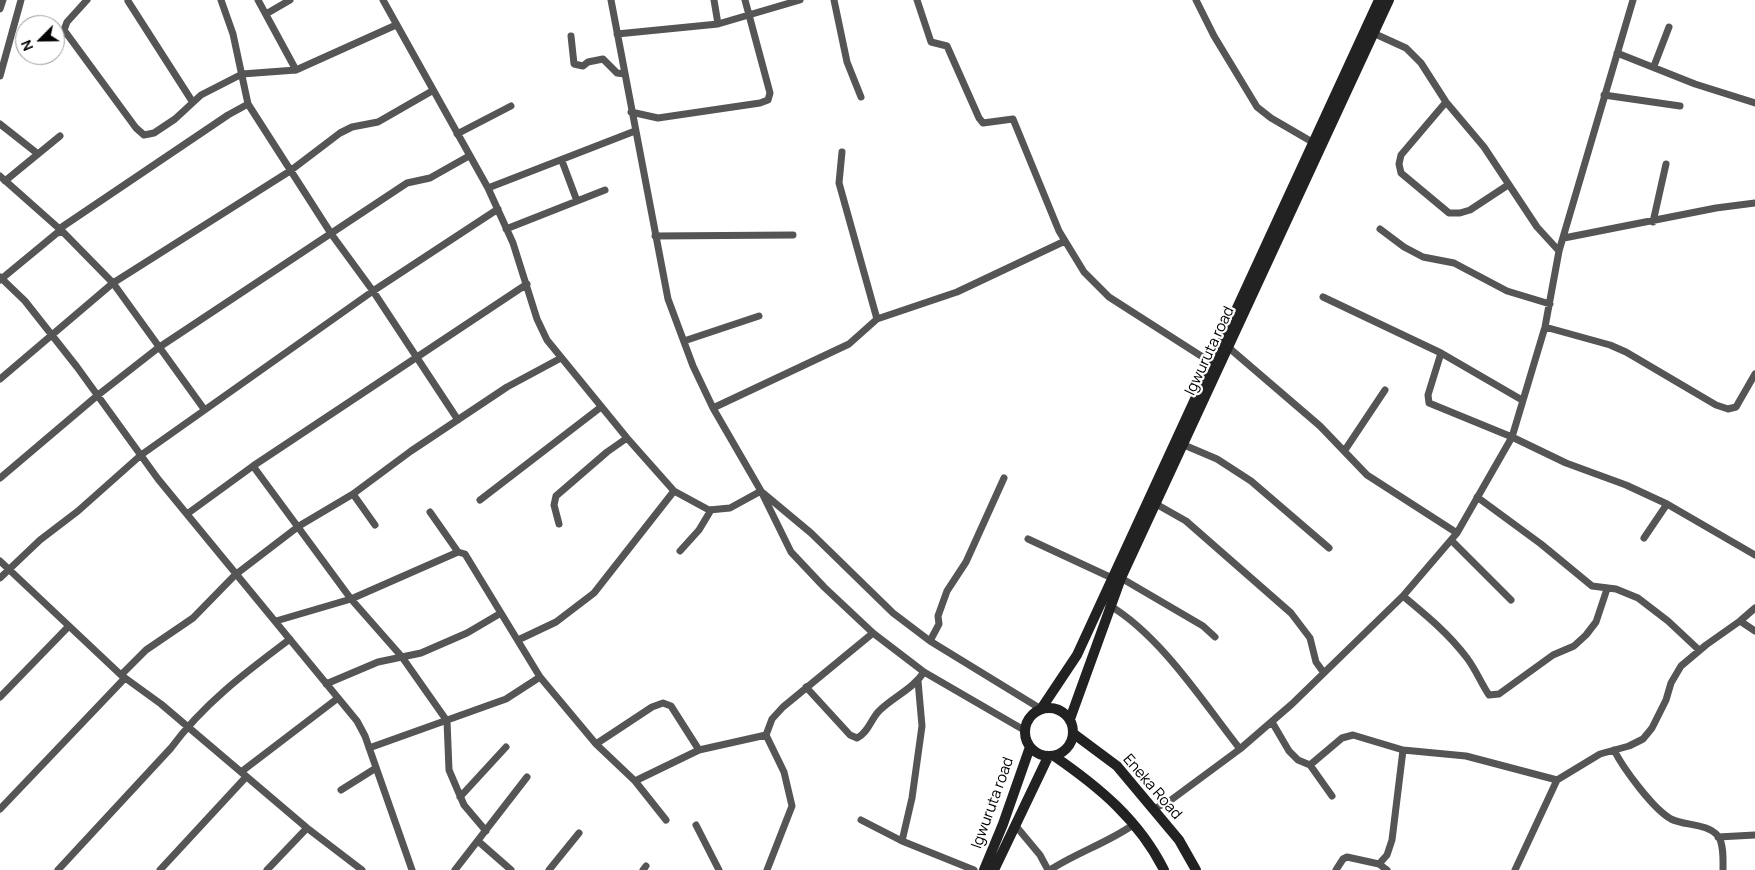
<!DOCTYPE html>
<html>
<head>
<meta charset="utf-8">
<style>
  body { margin:0 }
  #map { position:relative; width:1755px; height:870px; overflow:hidden; background:#fff; font-family:Manrope,sans-serif }
  canvas { display:block }
  .north { position:absolute; left:15px; top:15px; width:50px; height:50px; box-sizing:border-box; background:#fff; border:1px solid #999; border-radius:50%; rotate:247deg; font-size:14px; font-weight:700; line-height:20px; text-align:center; color:#000 }
  .north::after { content:''; display:block; margin:auto; width:18px; height:22px; background:#000; clip-path:polygon(50% 0,100% 100%,50% 72%,0 100%) }
</style>
</head>
<body>
<div id="map">
<canvas width="1755" height="870"></canvas>
<div class="north">N</div>
</div>
<script>
const c = document.querySelector('canvas').getContext('2d');
c.lineJoin = 'round';
function strokePath(path, color, width, dash) {
  c.strokeStyle = color;
  c.lineWidth = width;
  c.lineCap = dash ? 'butt' : 'round';
  c.setLineDash(dash || []);
  c.stroke(path);
}
function label(font, color, halo, rows, align = 'center') {
  c.font = font + ' Manrope,sans-serif';
  c.lineWidth = 4.5;
  c.setLineDash([]);
  c.textBaseline = 'middle';
  c.strokeStyle = halo;
  c.fillStyle = color;
  for (const [text, x, y, turn = 0] of rows) {
    c.save();
    c.translate(x, y);
    c.rotate((+turn || 0) * Math.PI / 180);
    c.textAlign = isNaN(turn) ? turn : align;
    if (halo) c.strokeText(text, 0, 0);
    c.fillText(text, 0, 0);
    c.restore();
  }
}
strokePath(new Path2D(`
  M87,0L67,22L64,30L136,128L144,135L154,133L175,119L201,95L242,74L296,70L396,25
  M221,0L233,34L248,104L332,235L373,291L458,420
  M258,0L296,70
  M383,0L488,188L513,243L537,319L547,340L627,438L674,491L709,510L730,508L761,491
  M611,0L668,299L693,366L713,408L761,491L791,552L824,587L873,633L924,672L1024,730
  M714,0L718,24
  M834,0L847,62L861,97
  M917,0L931,42L947,46L979,118L983,123L1013,119L1059,231L1084,272L1109,297L1212,363
  M1196,0L1214,36L1257,107L1271,118L1314,143
  M128,1L192,101
  M0,9L3,0
  M266,14L290,0
  M1373,33L1406,48L1421,63L1446,102L1484,147L1537,227L1559,251
  M617,34L718,24L800,0
  M571,36L574,64L583,66L588,62L603,59L617,73L625,74
  M1617,53L1695,84L1755,103
  M1654,66L1669,27
  M0,76L21,0
  M1604,95L1680,106
  M1446,102L1401,155L1399,164L1401,173L1449,213H1460L1470,210L1508,185
  M631,112L658,118L760,103L768,100L770,93L745,0
  M0,124L38,154
  M457,134L511,106
  M562,161L577,201
  M0,176L63,232L113,283L204,409
  M5,181L60,136
  M488,188L635,131
  M1653,222L1666,164
  M59,229L228,115L248,104
  M506,229L605,190
  M1380,229L1404,247L1423,257L1454,263L1507,291L1550,304
  M655,236L793,235
  M1564,238L1716,208L1755,203
  M0,277L25,301L77,367L158,479L357,721L365,736L412,870
  M0,280L57,233L63,232
  M1323,297L1441,353L1522,400
  M877,319L957,292L1065,241
  M1545,327L1610,345L1626,352L1716,405L1728,409L1736,407L1755,374
  M684,341L759,316
  M1228,347L1320,426L1367,475L1457,533
  M1441,353L1428,395L1429,403L1512,437L1566,463L1626,485L1667,504L1755,555
  M0,379L113,283L290,171L340,133L352,127L378,122L432,91
  M713,408L849,344L877,319L839,183L842,152
  M1184,445L1217,459L1251,481L1329,548
  M1345,450L1385,390
  M253,466L351,599L402,657L447,721L449,770L464,805L486,831
  M0,478L98,395L158,348L407,183L430,178L469,156
  M763,493L811,533L893,613L930,641L1041,709
  M353,494L375,525
  M1477,497L1541,544L1592,586L1616,589L1638,598L1668,621L1699,650
  M480,500L601,407
  M1156,504L1186,521L1291,613L1310,638L1316,662L1324,673
  M430,512L458,552
  M187,514L253,466L527,284
  M559,524L554,505L556,496L607,452L627,438
  M1644,538L1667,504
  M1028,539L1112,578
  M1451,540L1511,600
  M680,551L699,530L711,510
  M0,561L121,675L161,704L307,828L362,870
  M0,578L40,540L78,511L141,455L373,291L498,209
  M1121,578L1203,626L1215,637
  M1403,596C1426,615 1449,634 1467,658C1476,670 1481,683 1489,695L1499,694L1553,655L1574,646L1586,635L1596,622L1607,589
  M1109,605C1161,636 1203,702 1240,749
  M276,621L351,599L458,552L465,554L540,677L596,744L635,781L666,820
  M1740,621L1755,631
  M518,640L556,622L594,593L674,491
  M930,641L939,624L938,616L947,591L966,562L1004,478
  M121,675L146,650L193,618L235,575L299,526L353,494L411,451L507,387L561,358
  M326,684L378,662L421,653L467,633L501,613
  M806,687L850,735L857,738C868,733 871,719 879,711C893,697 913,689 924,672
  M0,697L68,627
  M1272,722L1289,751L1298,760L1310,765L1332,796
  M766,735L784,772L792,806L767,870
  M596,744L652,707L663,703L671,706L699,750
  M369,748L506,699L540,677
  M1614,750C1623,768 1653,809 1671,819C1685,826 1707,823 1718,836C1724,844 1723,860 1723,870
  M1310,765L1342,738L1353,735L1403,750L1466,756L1557,780
  M241,772L338,698
  M635,781L699,750L766,735L772,719L783,707L873,633
  M341,790L376,768
  M460,797L506,747
  M0,809L125,678
  M1154,809L1171,800L1240,749L1292,704L1403,596L1457,533L1512,437L1545,327L1559,251L1633,0
  M861,820L902,841L974,870
  M696,825L719,870
  M1015,825L1040,855L1048,870
  M1718,837L1755,835
  M478,841L511,870
  M902,841L912,798L922,726L918,681
  M1379,864L1387,855L1392,840L1403,750
  M58,870L171,748C203,704 246,672 290,639
  M160,870L246,777
  M267,870L307,828
  M455,870L527,777
  M549,870L579,833
  M643,870L646,866
  M1050,870C1076,853 1107,843 1133,825
  M1336,870L1343,859L1347,857L1379,864L1387,870
  M1515,870L1557,780L1600,754L1629,746L1643,739L1652,728L1666,700L1671,683L1681,666L1706,645L1740,621L1755,608`), '#555', 7);
strokePath(new Path2D(`
  M1025 732a24 24 0 1 1 48 0a24 24 0 1 1-48 0Z
  M1041,709L1077,655L1379,0
  M1070,719L1121,578L1389,0
  M1074,734L1117,766L1179,840L1196,870
  M1054,756C1099,787 1139,820 1164,870
  M984,870L1003,824L1030,747
  M994,870L1048,757`), '#222', 10);
label('15px', '#000', '#fff', [
  ["Igwuruta road",1210,351,-65],
  ["Eneka Road",1152,787,49],
  ["Igwuruta road",993,803,-70]
]);
</script>
</body>
</html>
